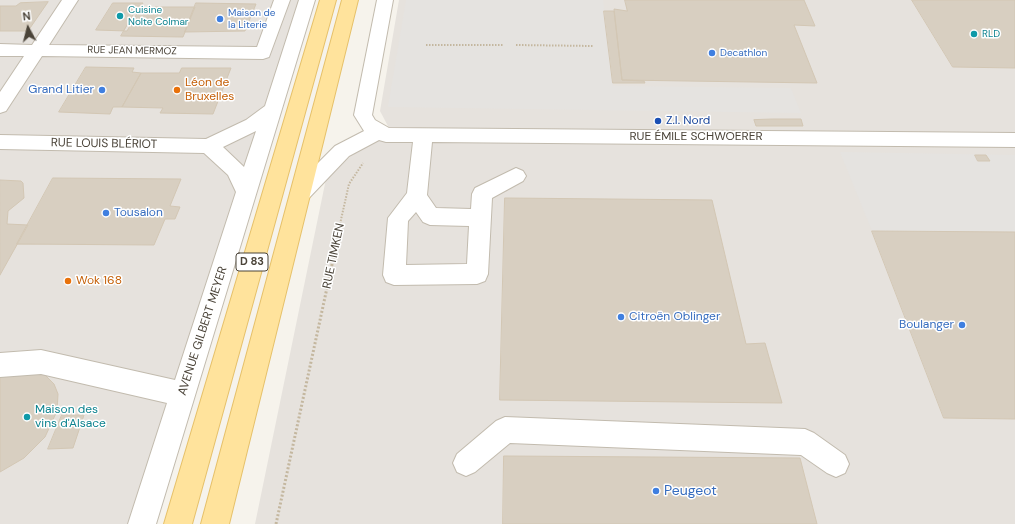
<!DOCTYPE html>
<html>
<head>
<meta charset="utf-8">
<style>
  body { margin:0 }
  #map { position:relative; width:1015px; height:524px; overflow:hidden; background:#f6f3ec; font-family:"DM Sans",sans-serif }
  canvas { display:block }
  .north { position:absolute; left:8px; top:8px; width:40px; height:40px; -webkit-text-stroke:3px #fff; paint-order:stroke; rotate:353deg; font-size:11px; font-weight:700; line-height:16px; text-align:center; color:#4b4439 }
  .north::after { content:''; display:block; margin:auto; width:14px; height:18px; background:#4b4439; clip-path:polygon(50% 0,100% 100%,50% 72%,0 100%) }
</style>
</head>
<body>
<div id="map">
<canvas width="1015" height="524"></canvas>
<div class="north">N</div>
</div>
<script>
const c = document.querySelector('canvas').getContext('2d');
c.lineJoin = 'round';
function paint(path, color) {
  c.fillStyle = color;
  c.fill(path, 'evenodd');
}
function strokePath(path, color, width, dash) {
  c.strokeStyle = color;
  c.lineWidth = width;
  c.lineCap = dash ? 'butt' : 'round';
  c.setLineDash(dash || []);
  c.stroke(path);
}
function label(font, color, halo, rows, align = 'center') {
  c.font = font + ' "DM Sans",sans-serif';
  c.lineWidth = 3;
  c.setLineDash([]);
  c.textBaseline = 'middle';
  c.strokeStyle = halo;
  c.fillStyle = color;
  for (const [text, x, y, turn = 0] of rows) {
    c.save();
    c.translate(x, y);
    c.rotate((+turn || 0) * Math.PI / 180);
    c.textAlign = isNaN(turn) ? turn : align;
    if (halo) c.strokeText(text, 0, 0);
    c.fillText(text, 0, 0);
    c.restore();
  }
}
paint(new Path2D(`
  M0,0H301L133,524H0Z
  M399,0H1015V524H255L327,174L389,128L380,111Z`), '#e6e2dd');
paint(new Path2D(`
  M406,0H603L613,86L791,88L801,113L388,107Z
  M840,152L1015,155V232L872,231Z`), '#e5e3e0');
const building = new Path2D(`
  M625,0H804L815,26L794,25L817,83L622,80L614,9L627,11Z
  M912,0H1015V68L953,67Z
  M48,2L28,31H0V6H16L20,3Z
  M113,3H143L127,31L96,30Z
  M196,3L256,4L245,31L185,32Z
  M138,7H195L183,37L121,36Z
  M604,11H614L622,80L644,81L645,83H613Z
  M86,67L134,68L132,72L141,73L122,107H113L110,114L59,112Z
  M182,68H231L213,114L160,113L163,108L122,107L141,73H179Z
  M773,119H801L803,126H756L754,120Z
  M975,155H986L990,161H978Z
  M53,178L181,179L170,206L180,207L175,219H165L154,245L17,244Z
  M0,180L21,181L23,183L24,198L8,211L7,224L28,225L0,275Z
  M505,198L712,200L746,344L765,343L782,403L500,400Z
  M872,231L1015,232V419L944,418Z
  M31,370L45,375L54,384L58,394L57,411L45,437L24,458L0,472V373Z
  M62,415H84L73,448L48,449Z
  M504,456L800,458L817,524H503Z`);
paint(building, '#d8cfc1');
strokePath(building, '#d3c7b4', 1);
const minor = new Path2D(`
  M62,0H78L49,45L257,47L274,0H290L269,57L263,59L42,56L6,111L0,113V92L24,56H0V44L32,45Z
  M299,0H315L156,524H128L167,403L41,374L0,377V353L41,350L175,380L236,192L228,175L204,153L0,149V135L206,139L246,120L265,106ZM256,131L244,167L223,147Z
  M377,0H393L372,115L375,120L389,128L1015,133V147L432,142L427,195L436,208L471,209L472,194L475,188L516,168L523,171L526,176L523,181L492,198L488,274L485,281L477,284L394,285L386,282L383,275L388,218L407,193L413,142H386L379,140L349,156L307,200L300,202L293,200L290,194L293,188L335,146L364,131L354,115ZM416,212L423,222L430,225L469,226L467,264L406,265L408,221Z
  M505,417L805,429L814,433L845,455L849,464L845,473L836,477L827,473L801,455L510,443L475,472L466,476L457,472L453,463L457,454L496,421Z`);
const major = new Path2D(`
  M320,0H336L192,524H164Z
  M342,0H358L229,524H201Z`);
strokePath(minor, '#c2bbae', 2);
strokePath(major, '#e6c16a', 2);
strokePath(new Path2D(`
  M426,45H504
  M516,45L593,46
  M340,224L349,184L363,163`), '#c4b79f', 2, [1.5, 1.5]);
strokePath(new Path2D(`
  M276,524L341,223`), '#c4b79f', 3, [2, 2]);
paint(minor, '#fff');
paint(major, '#ffe39c');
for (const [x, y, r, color] of [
  [120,16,4,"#0f9aa8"],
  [220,19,4,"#3f7fe0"],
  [974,34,4,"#0f9aa8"],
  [712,53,4,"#3f7fe0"],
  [102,90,4,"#3f7fe0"],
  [177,90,4,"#e8710a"],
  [658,121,4,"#1a4fb4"],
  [106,213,4,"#3f7fe0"],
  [68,281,4,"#e8710a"],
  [621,317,4,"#3f7fe0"],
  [962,325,4,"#3f7fe0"],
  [27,417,4,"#0f9aa8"],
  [656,491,4,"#3f7fe0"]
]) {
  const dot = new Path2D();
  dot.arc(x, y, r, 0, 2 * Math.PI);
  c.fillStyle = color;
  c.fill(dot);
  strokePath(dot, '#fff', 1.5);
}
label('10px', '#0d838f', '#fff', [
  ["Cuisine",128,10],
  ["Nolte Colmar",128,22],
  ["RLD",982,34]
], 'left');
label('10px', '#366cbe', '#fff', [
  ["Maison de",228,13],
  ["la Literie",228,25],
  ["Decathlon",720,53]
], 'left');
label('10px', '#4b4439', '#fff', [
  ["RUE JEAN MERMOZ",132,51,1]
]);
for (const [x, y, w] of [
  [252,262,32]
]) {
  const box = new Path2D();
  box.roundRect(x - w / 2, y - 9, w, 18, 3);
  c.fillStyle = '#fff';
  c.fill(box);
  strokePath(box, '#4b4439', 1);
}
label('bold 11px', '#4b4439', null, [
  ["D 83",252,262]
]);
label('12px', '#c56008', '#fff', [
  ["Léon de",185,83],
  ["Bruxelles",185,97],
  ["Wok 168",76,281]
], 'left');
label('12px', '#366cbe', '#fff', [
  ["Grand Litier",94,90],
  ["Tousalon",114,213,"left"],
  ["Citroën Oblinger",629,317,"left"],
  ["Boulanger",954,325]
], 'right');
label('12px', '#164399', '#fff', [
  ["Z.I. Nord",666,121]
], 'left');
label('12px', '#4b4439', '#fff', [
  ["RUE ÉMILE SCHWOERER",696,137],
  ["RUE LOUIS BLÉRIOT",104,144,1],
  ["RUE TIMKEN",334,256,-78],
  ["AVENUE GILBERT MEYER",203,331,-72]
]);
label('12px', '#0d838f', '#fff', [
  ["Maison des",35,410],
  ["vins d'Alsace",35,424]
], 'left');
label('14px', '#366cbe', '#fff', [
  ["Peugeot",664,491]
], 'left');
</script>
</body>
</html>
